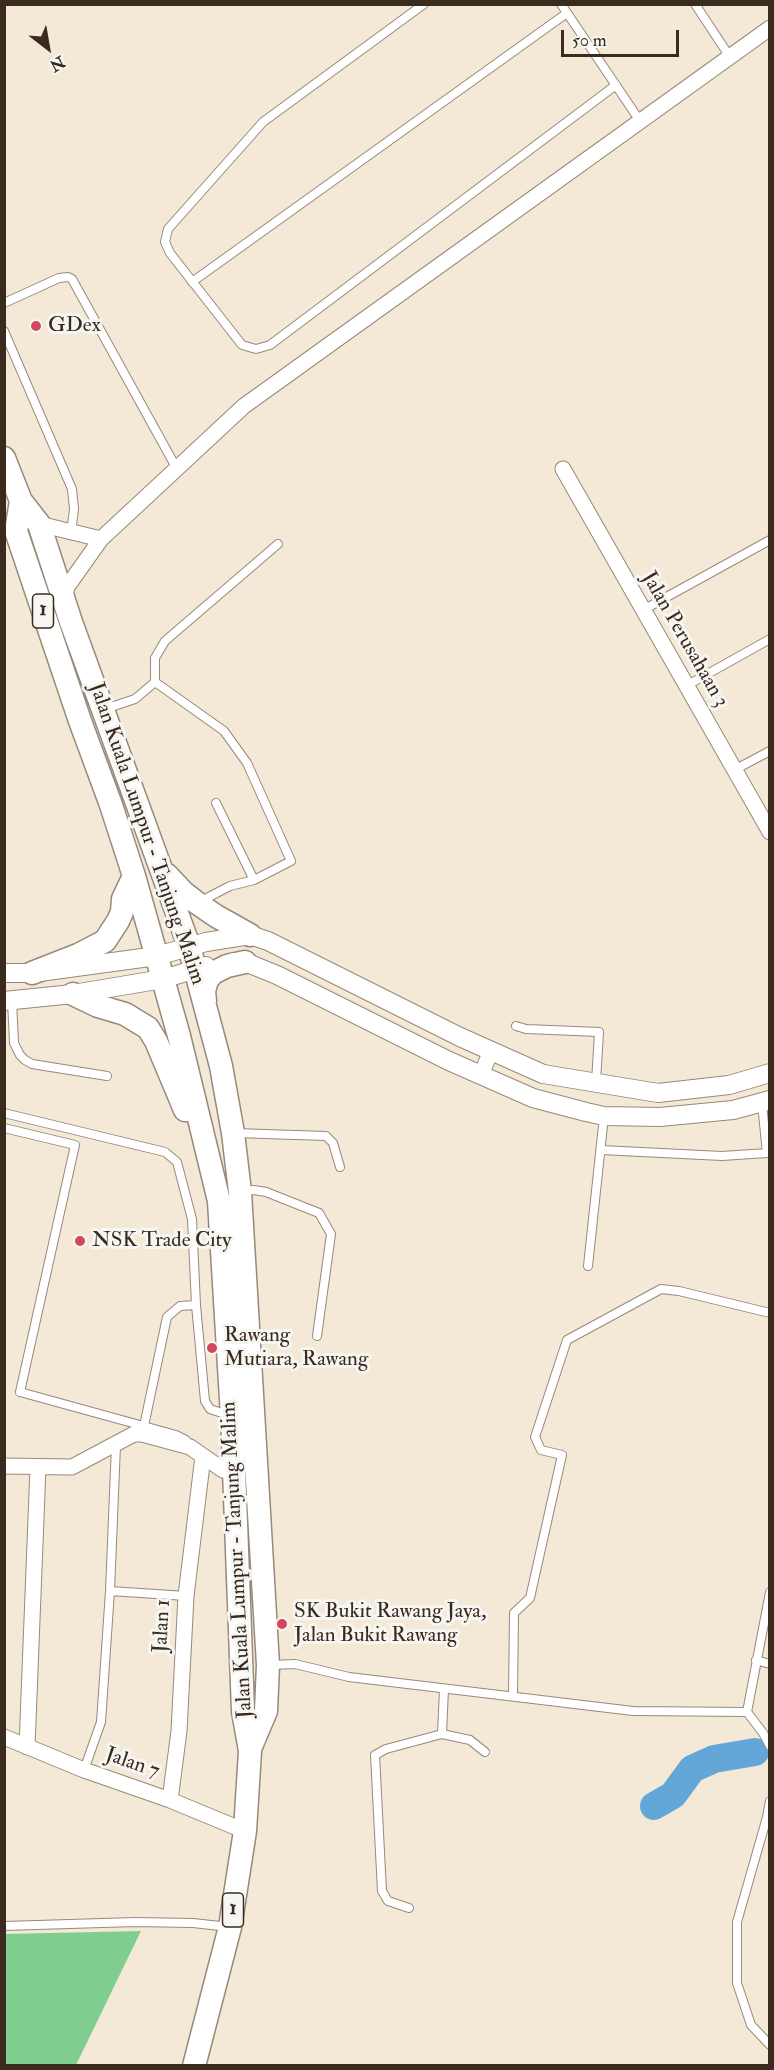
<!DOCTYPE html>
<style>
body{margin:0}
#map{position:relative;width:774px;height:2070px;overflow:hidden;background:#f4e8d7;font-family:"IM FELL Double Pica",serif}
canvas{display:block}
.frame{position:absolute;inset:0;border:6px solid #3b2a1e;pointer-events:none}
.north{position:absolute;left:18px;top:18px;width:60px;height:60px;-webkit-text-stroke:4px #f6f6f2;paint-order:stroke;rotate:149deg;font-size:16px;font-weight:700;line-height:24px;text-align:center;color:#3b2a1e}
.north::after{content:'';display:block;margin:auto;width:21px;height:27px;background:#3b2a1e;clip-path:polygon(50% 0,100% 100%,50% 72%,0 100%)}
.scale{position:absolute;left:561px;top:30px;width:118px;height:27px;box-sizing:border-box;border:3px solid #3b2a1e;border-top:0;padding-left:8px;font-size:18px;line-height:21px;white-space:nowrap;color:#3b2a1e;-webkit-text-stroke:4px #f6f6f2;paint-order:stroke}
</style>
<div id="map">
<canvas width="774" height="2070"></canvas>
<div class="frame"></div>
<div class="north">N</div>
<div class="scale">50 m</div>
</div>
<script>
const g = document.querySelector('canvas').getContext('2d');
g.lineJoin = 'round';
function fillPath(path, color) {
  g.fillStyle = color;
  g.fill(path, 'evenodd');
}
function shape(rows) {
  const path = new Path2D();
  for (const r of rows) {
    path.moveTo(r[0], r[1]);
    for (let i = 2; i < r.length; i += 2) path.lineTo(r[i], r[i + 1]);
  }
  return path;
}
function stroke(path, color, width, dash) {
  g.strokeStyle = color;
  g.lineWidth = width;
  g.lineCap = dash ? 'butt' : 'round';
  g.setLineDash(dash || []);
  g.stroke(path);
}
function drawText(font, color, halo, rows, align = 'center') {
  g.font = font + ' "IM FELL Double Pica",serif';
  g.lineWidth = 6;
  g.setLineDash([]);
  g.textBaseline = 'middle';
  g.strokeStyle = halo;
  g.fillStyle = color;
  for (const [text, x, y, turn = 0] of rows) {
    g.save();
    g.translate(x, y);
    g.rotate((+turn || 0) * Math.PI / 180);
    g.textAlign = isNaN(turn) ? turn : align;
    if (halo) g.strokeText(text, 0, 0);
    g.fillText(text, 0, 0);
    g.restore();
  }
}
const green = shape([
 [141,1931,76,2065,5,2065,5,1934]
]);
const river = shape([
 [654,1806,673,1795,692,1769,714,1759,755,1752]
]);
const service = shape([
 [424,4,263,122,168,229,165,242,170,253,242,345,256,349,270,345,616,85],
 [561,4,640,121],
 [695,4,730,57],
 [192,282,567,13],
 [4,303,59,278,68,277,72,279,177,469],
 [4,331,72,489,74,509,71,533],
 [643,610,770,540],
 [155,682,224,731,247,763,291,861,254,880,230,886,201,901],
 [686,686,770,639],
 [105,709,135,699,155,682,155,658,165,641,278,544],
 [734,770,770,751],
 [216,803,254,880],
 [12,1000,14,1043,20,1055,25,1060,32,1064,107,1076],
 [516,1026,526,1029,599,1032,596,1082],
 [4,1113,165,1152,177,1162,192,1219,196,1305,205,1401,210,1409,228,1415],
 [4,1128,75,1145,20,1392,176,1435,186,1440],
 [235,1133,326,1136,333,1143,340,1167],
 [601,1150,722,1156,767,1153,762,1104],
 [242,1191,254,1190,266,1192,319,1213,331,1234,317,1336],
 [588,1266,604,1116],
 [144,1426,167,1317,180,1306,196,1305],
 [110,1591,186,1596],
 [770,1592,747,1712,763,1733,770,1746],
 [756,1660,770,1664],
 [269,1665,295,1664,349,1677,633,1711,747,1712],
 [513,1696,514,1613,530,1598,562,1455,541,1450,535,1437,567,1340,661,1289,679,1291,770,1313],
 [442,1734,470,1740,485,1752],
 [84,1770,101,1722,110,1591,116,1445],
 [770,1801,767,1817,737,1922,737,1983,751,2025,770,2045],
 [409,1908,388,1901,382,1891,375,1755,386,1749,442,1734,444,1689],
 [4,1926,135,1922,193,1923,229,1927]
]);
const minor = shape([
 [563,469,770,832],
 [39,524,101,539],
 [64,600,67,587,101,539,244,406,770,28],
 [481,1075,491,1051],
 [4,1466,72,1467,134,1434,142,1434,190,1447,223,1470],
 [4,1737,84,1770,170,1800,245,1831],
 [27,1747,38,1467],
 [170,1800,179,1731,186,1596,203,1456]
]);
const tertiary = shape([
 [233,962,245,962,277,975,449,1061,533,1098,586,1112,604,1116,660,1117,733,1110,770,1100],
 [4,973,32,973,157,956,206,942,250,935,268,941,460,1037,543,1074,658,1093,729,1085,770,1073],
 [4,1001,73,994,163,979,206,966]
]);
const primary = shape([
 [4,458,21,501,39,524,71,622,189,946,221,1066,233,1133,240,1192,268,1665,266,1711,250,1749],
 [21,501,16,531,80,721,111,805,134,876,179,1036,219,1201,232,1416,243,1711,250,1751,245,1831,230,1927,194,2066],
 [167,875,184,893,197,903,216,916,250,935],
 [32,973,78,955,105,941,118,921,122,912,123,899,134,876],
 [73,994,98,1006,125,1014,148,1028,156,1041,185,1110],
 [205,1001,204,991,207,980,213,973,227,966,245,962]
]);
const markers = [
 [36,326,6,"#d1495b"],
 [80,1241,6,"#d1495b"],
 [212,1348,6,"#d1495b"],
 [282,1624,6,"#d1495b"]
];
const shields = [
 [43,611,21],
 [233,1910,21]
];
const shieldNames = [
 ["1",43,611],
 ["1",233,1910]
];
const poiNames = [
 ["GDex",48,326],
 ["NSK Trade City",92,1241],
 ["Rawang",224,1336],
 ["Mutiara, Rawang",224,1360],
 ["SK Bukit Rawang Jaya,",294,1612],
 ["Jalan Bukit Rawang",294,1636]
];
const streetNames = [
 ["Jalan Perusahaan 3",684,640,60],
 ["Jalan Kuala Lumpur - Tanjung Malim",146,834,71],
 ["Jalan Kuala Lumpur - Tanjung Malim",238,1560,-93],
 ["Jalan 1",163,1626,-87],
 ["Jalan 7",132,1764,19]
];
fillPath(green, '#7fce8f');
stroke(river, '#63a7d8', 28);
stroke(service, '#98897a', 10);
stroke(minor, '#98897a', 17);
stroke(tertiary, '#98897a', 20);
stroke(primary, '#98897a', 25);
stroke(service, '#fff', 8);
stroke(minor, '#fff', 15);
stroke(tertiary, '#fff', 18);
stroke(primary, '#fff', 22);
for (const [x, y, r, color] of markers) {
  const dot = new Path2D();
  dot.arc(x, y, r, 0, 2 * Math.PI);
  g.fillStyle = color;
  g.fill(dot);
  stroke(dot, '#f6f6f2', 2);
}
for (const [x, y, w] of shields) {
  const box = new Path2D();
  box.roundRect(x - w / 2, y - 17, w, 34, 4.5);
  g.fillStyle = '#f6f6f2';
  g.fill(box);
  stroke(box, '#3b2a1e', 1.5);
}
drawText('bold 20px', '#3b2a1e', null, shieldNames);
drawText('21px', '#3b2a1e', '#f6f6f2', poiNames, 'left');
drawText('21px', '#3b2a1e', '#f6f6f2', streetNames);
</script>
